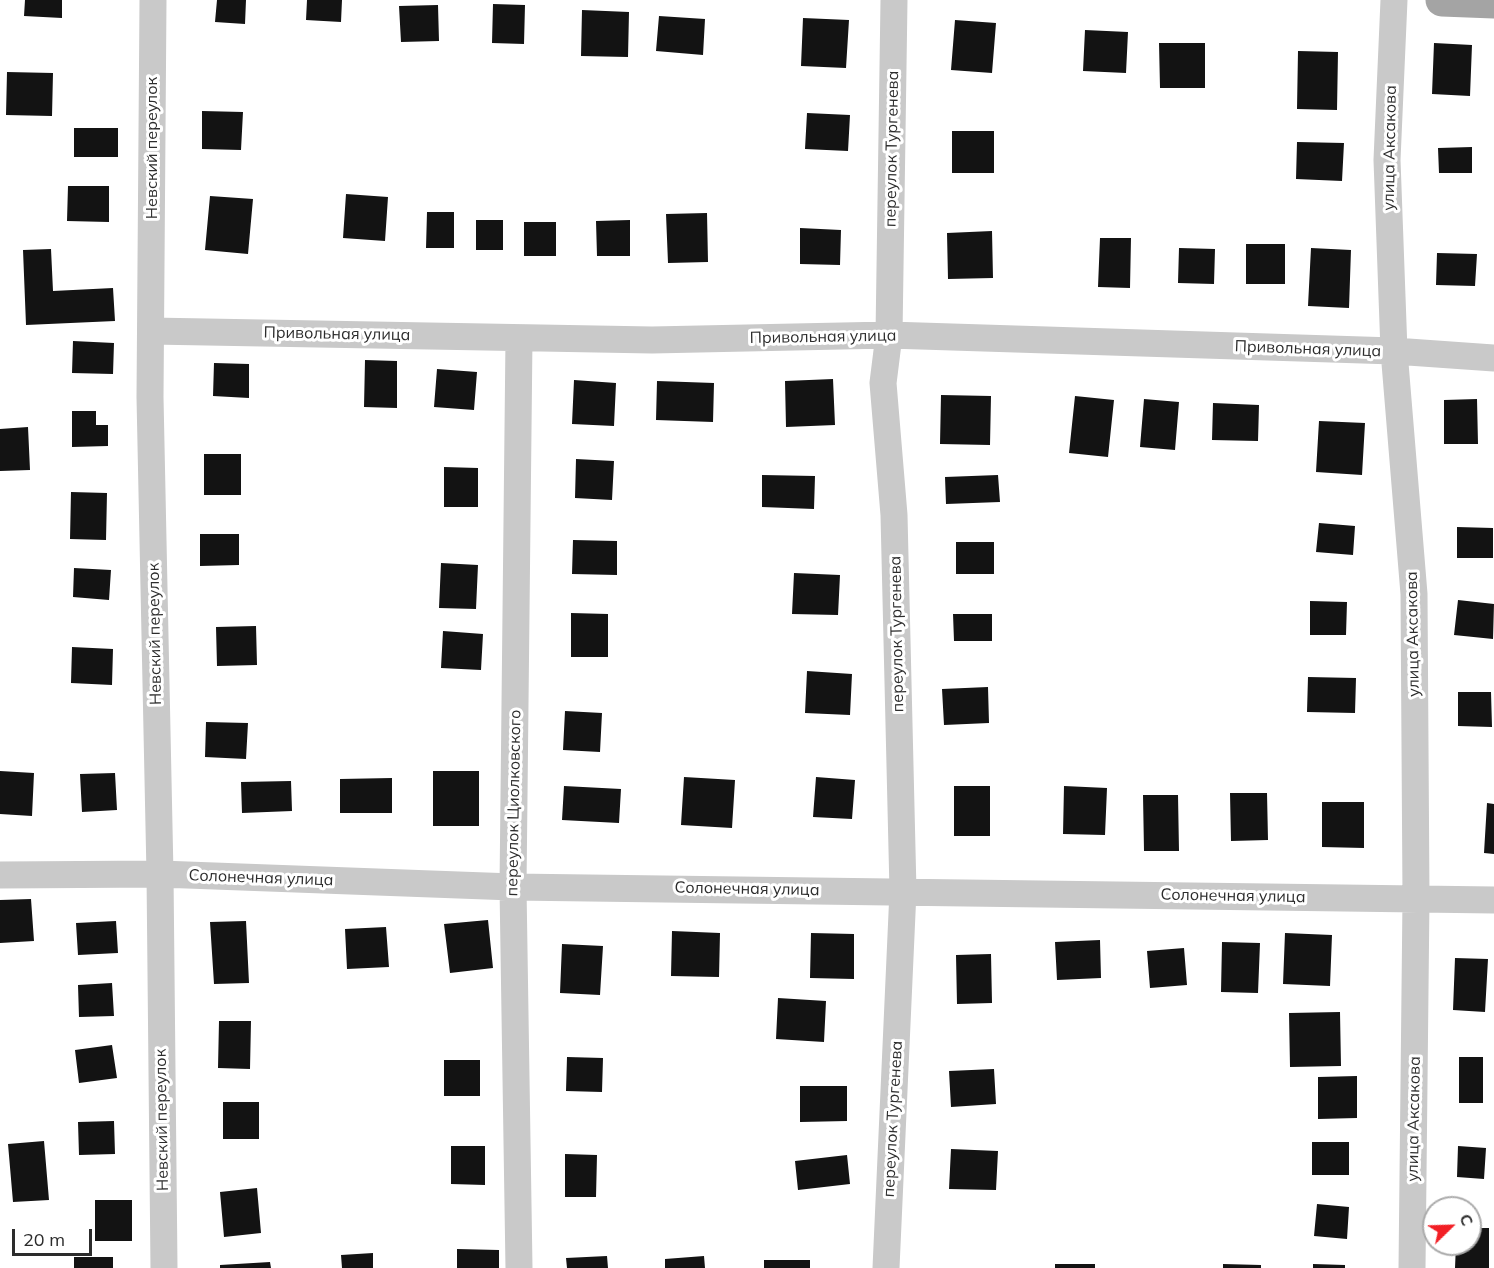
<!DOCTYPE html>
<meta charset="utf-8">
<style>
body{margin:0}
#map{position:relative;width:1494px;height:1268px;overflow:hidden;background:#fff;font-family:Mulish,sans-serif}
canvas{display:block}
.north{position:absolute;left:1422px;top:1196px;width:60px;height:60px;box-sizing:border-box;background:#fff;border:2px solid #ababab;border-radius:50%;rotate:67deg;font-size:16px;font-weight:700;line-height:24px;text-align:center;color:#2c2c2c}
.north::after{content:'';display:block;margin:auto;width:21px;height:27px;background:#f21f25;clip-path:polygon(50% 0,100% 100%,50% 72%,0 100%)}
.scale{position:absolute;left:12px;top:1229px;width:80px;height:27px;box-sizing:border-box;border:3px solid #2c2c2c;border-top:0;padding-left:8px;font-size:18px;line-height:21px;white-space:nowrap;color:#2c2c2c;-webkit-text-stroke:4px #fff;paint-order:stroke}
</style>
<div id="map">
<canvas width="1494" height="1268"></canvas>
<div class="north">С</div>
<div class="scale">20 m</div>
</div>
<script>
const g = document.querySelector('canvas').getContext('2d');
g.lineJoin = 'round';
function fillPath(path, color) {
  g.fillStyle = color;
  g.fill(path, 'evenodd');
}
function shape(rows) {
  const path = new Path2D();
  for (const r of rows) {
    path.moveTo(r[0], r[1]);
    for (let i = 2; i < r.length; i += 2) path.lineTo(r[i], r[i + 1]);
  }
  return path;
}
function stroke(path, color, width, dash) {
  g.strokeStyle = color;
  g.lineWidth = width;
  g.lineCap = dash ? 'butt' : 'round';
  g.setLineDash(dash || []);
  g.stroke(path);
}
function drawText(font, color, halo, rows, align = 'center') {
  g.font = font + ' Mulish,sans-serif';
  g.lineWidth = 6;
  g.setLineDash([]);
  g.textBaseline = 'middle';
  g.strokeStyle = halo;
  g.fillStyle = color;
  for (const [text, x, y, turn = 0] of rows) {
    g.save();
    g.translate(x, y);
    g.rotate((+turn || 0) * Math.PI / 180);
    g.textAlign = isNaN(turn) ? turn : align;
    if (halo) g.strokeText(text, 0, 0);
    g.fillText(text, 0, 0);
    g.restore();
  }
}
const building = shape([
 [25,0,62,0,62,18,24,16],
 [217,0,246,0,245,24,215,22],
 [307,0,342,0,341,22,306,20],
 [493,4,525,5,524,44,492,43],
 [438,5,439,41,401,42,399,6],
 [582,10,629,12,628,57,581,56],
 [659,16,705,19,703,55,656,51],
 [803,18,849,20,846,68,801,66],
 [955,20,996,23,992,73,951,70],
 [1085,30,1128,32,1126,73,1083,71],
 [1159,43,1205,43,1205,88,1160,88],
 [1434,43,1472,45,1470,96,1432,94],
 [1298,51,1338,52,1337,110,1297,109],
 [7,72,53,73,52,116,6,115],
 [202,111,243,112,241,150,202,149],
 [807,113,850,115,848,151,805,149],
 [74,128,118,128,118,157,74,157],
 [952,131,994,131,994,173,952,173],
 [1297,142,1344,143,1342,181,1296,179],
 [1472,147,1472,173,1439,173,1438,148],
 [68,186,109,186,109,222,67,221],
 [346,194,388,197,385,241,343,238],
 [210,196,253,199,248,254,205,250],
 [427,212,454,212,454,248,426,248],
 [707,213,708,262,668,263,666,214],
 [476,220,503,220,503,250,476,250],
 [630,220,630,256,597,256,596,221],
 [524,222,556,222,556,256,524,256],
 [800,228,841,230,840,265,800,264],
 [992,231,993,278,948,279,947,233],
 [1100,238,1131,238,1130,288,1098,287],
 [1246,244,1285,244,1285,284,1246,284],
 [1179,248,1215,249,1214,284,1178,283],
 [1311,248,1351,250,1349,308,1308,306],
 [51,249,53,291,113,288,115,321,26,325,23,250],
 [1437,253,1477,254,1475,286,1436,285],
 [73,341,114,343,113,374,72,373],
 [365,360,397,361,397,408,364,407],
 [214,363,249,364,249,398,213,396],
 [437,369,477,372,474,410,434,407],
 [833,379,835,425,786,427,785,381],
 [574,380,616,383,614,426,572,424],
 [657,381,714,383,713,422,656,420],
 [941,395,991,396,990,445,940,444],
 [1075,396,1114,400,1108,457,1069,453],
 [1144,399,1179,402,1175,450,1140,447],
 [1477,399,1478,444,1444,444,1444,400],
 [1213,403,1259,405,1258,441,1212,440],
 [72,411,96,411,96,425,108,425,108,446,72,447],
 [1319,421,1365,423,1362,475,1316,472],
 [28,427,30,470,0,471,0,429],
 [204,454,241,454,241,495,204,495],
 [576,459,614,461,612,500,575,498],
 [444,467,478,468,478,507,444,507],
 [762,475,815,476,814,509,762,507],
 [998,475,1000,502,946,504,945,477],
 [71,492,107,493,106,540,70,539],
 [1319,523,1355,526,1353,555,1316,552],
 [1457,527,1493,528,1493,558,1457,558],
 [200,534,239,534,239,565,200,566],
 [573,540,617,541,617,575,572,574],
 [956,542,994,542,994,574,956,574],
 [441,563,478,565,476,609,439,608],
 [74,568,111,570,109,600,73,597],
 [794,573,840,575,838,615,792,614],
 [1458,600,1494,604,1493,639,1454,635],
 [1310,601,1347,602,1346,635,1310,635],
 [571,613,608,614,608,657,571,657],
 [953,614,992,614,992,641,954,641],
 [256,626,257,665,217,666,216,627],
 [443,631,483,634,481,670,441,668],
 [72,647,113,649,112,685,71,683],
 [807,671,852,674,850,715,805,713],
 [1308,677,1356,678,1355,713,1307,712],
 [988,687,989,723,944,725,942,689],
 [1458,692,1491,692,1492,727,1458,726],
 [565,711,602,713,600,752,563,750],
 [206,722,248,723,246,759,205,757],
 [0,771,34,773,32,816,0,814],
 [433,771,479,771,479,826,433,826],
 [115,773,117,810,82,812,80,774],
 [684,777,735,780,732,828,681,825],
 [816,777,855,780,852,819,813,817],
 [392,778,392,813,340,813,340,779],
 [291,781,292,811,242,813,241,782],
 [564,786,621,789,619,823,562,820],
 [954,786,990,786,990,836,954,836],
 [1064,786,1107,788,1105,835,1063,834],
 [1230,793,1267,793,1268,840,1231,841],
 [1143,795,1178,795,1179,851,1144,851],
 [1322,802,1364,802,1364,848,1322,847],
 [1487,803,1494,804,1494,854,1484,853],
 [31,899,34,941,0,943,0,900],
 [488,920,493,968,450,973,444,924],
 [116,921,118,953,78,955,76,923],
 [246,921,249,983,214,984,210,922],
 [386,927,389,967,347,969,345,929],
 [672,931,720,933,719,977,671,976],
 [811,933,854,934,854,979,810,978],
 [1285,933,1332,935,1330,986,1283,984],
 [1100,940,1101,978,1057,980,1055,942],
 [1222,942,1260,943,1258,993,1221,992],
 [562,944,603,946,600,995,560,993],
 [1184,948,1187,985,1150,988,1147,951],
 [991,954,992,1003,957,1004,956,955],
 [1455,958,1488,959,1485,1012,1453,1010],
 [112,983,114,1016,79,1017,78,985],
 [778,998,826,1001,824,1042,776,1039],
 [1340,1012,1341,1066,1290,1067,1289,1013],
 [219,1021,251,1021,250,1069,218,1068],
 [112,1045,117,1078,79,1083,75,1050],
 [567,1057,603,1058,602,1092,566,1091],
 [1459,1057,1483,1057,1483,1103,1459,1103],
 [444,1060,480,1060,480,1096,444,1096],
 [994,1069,996,1104,951,1107,949,1071],
 [1357,1076,1357,1118,1318,1119,1318,1077],
 [800,1086,847,1086,847,1121,800,1122],
 [223,1102,259,1102,259,1139,223,1139],
 [114,1121,115,1154,79,1155,78,1122],
 [44,1141,49,1200,13,1202,8,1144],
 [1312,1142,1349,1142,1349,1175,1312,1175],
 [451,1146,485,1146,485,1185,451,1184],
 [1458,1146,1486,1148,1484,1179,1457,1177],
 [951,1149,998,1151,996,1190,949,1189],
 [565,1154,597,1155,596,1197,565,1197],
 [847,1155,850,1184,798,1190,795,1161],
 [257,1188,261,1233,224,1237,220,1192],
 [95,1200,132,1200,132,1241,95,1241],
 [1317,1204,1349,1207,1347,1239,1314,1236],
 [1470,1228,1489,1228,1489,1268,1455,1268,1456,1244,1470,1244],
 [457,1249,499,1250,499,1268,457,1268],
 [373,1253,373,1268,342,1268,341,1255],
 [607,1256,608,1268,567,1268,566,1258],
 [704,1256,705,1268,665,1268,665,1259],
 [74,1257,113,1257,113,1268,74,1268],
 [764,1260,810,1260,810,1268,764,1268],
 [270,1262,271,1268,220,1268,220,1265],
 [1055,1264,1095,1264,1095,1268,1055,1268],
 [1223,1264,1261,1265,1261,1268,1223,1268],
 [1313,1264,1345,1265,1345,1268,1313,1268]
]);
const minor = shape([
 [153,0,150,397,160,874,164,1268],
 [1394,0,1387,160,1394,351,1414,594,1416,898,1412,1268],
 [151,331,652,340,889,335,1394,351,1494,358],
 [0,875,160,874,513,887,1494,900],
 [519,1268,513,887,519,338],
 [886,1268,903,891,894,515,883,383,889,335,894,0]
]);
const major = shape([
 [1442,0,1494,2]
]);
const streetNames = [
 ["Невский переулок",152,148,-90],
 ["улица Аксакова",1390,148,-89],
 ["переулок Тургенева",892,149,-89],
 ["Привольная улица",337,334,1],
 ["Привольная улица",823,337,-1],
 ["Привольная улица",1308,349,2],
 ["Невский переулок",155,634,-91],
 ["переулок Тургенева",897,634,-91],
 ["улица Аксакова",1413,634,-91],
 ["переулок Циолковского",514,803,-89],
 ["Солонечная улица",261,878,2],
 ["Солонечная улица",747,889,1],
 ["Солонечная улица",1233,896,1],
 ["переулок Тургенева",893,1119,-87],
 ["улица Аксакова",1414,1119,-89],
 ["Невский переулок",162,1120,-91]
];
fillPath(building, '#131313');
stroke(minor, '#c9c9c9', 27);
stroke(major, '#a4a4a4', 33);
drawText('16px', '#2c2c2c', '#fff', streetNames);
</script>
